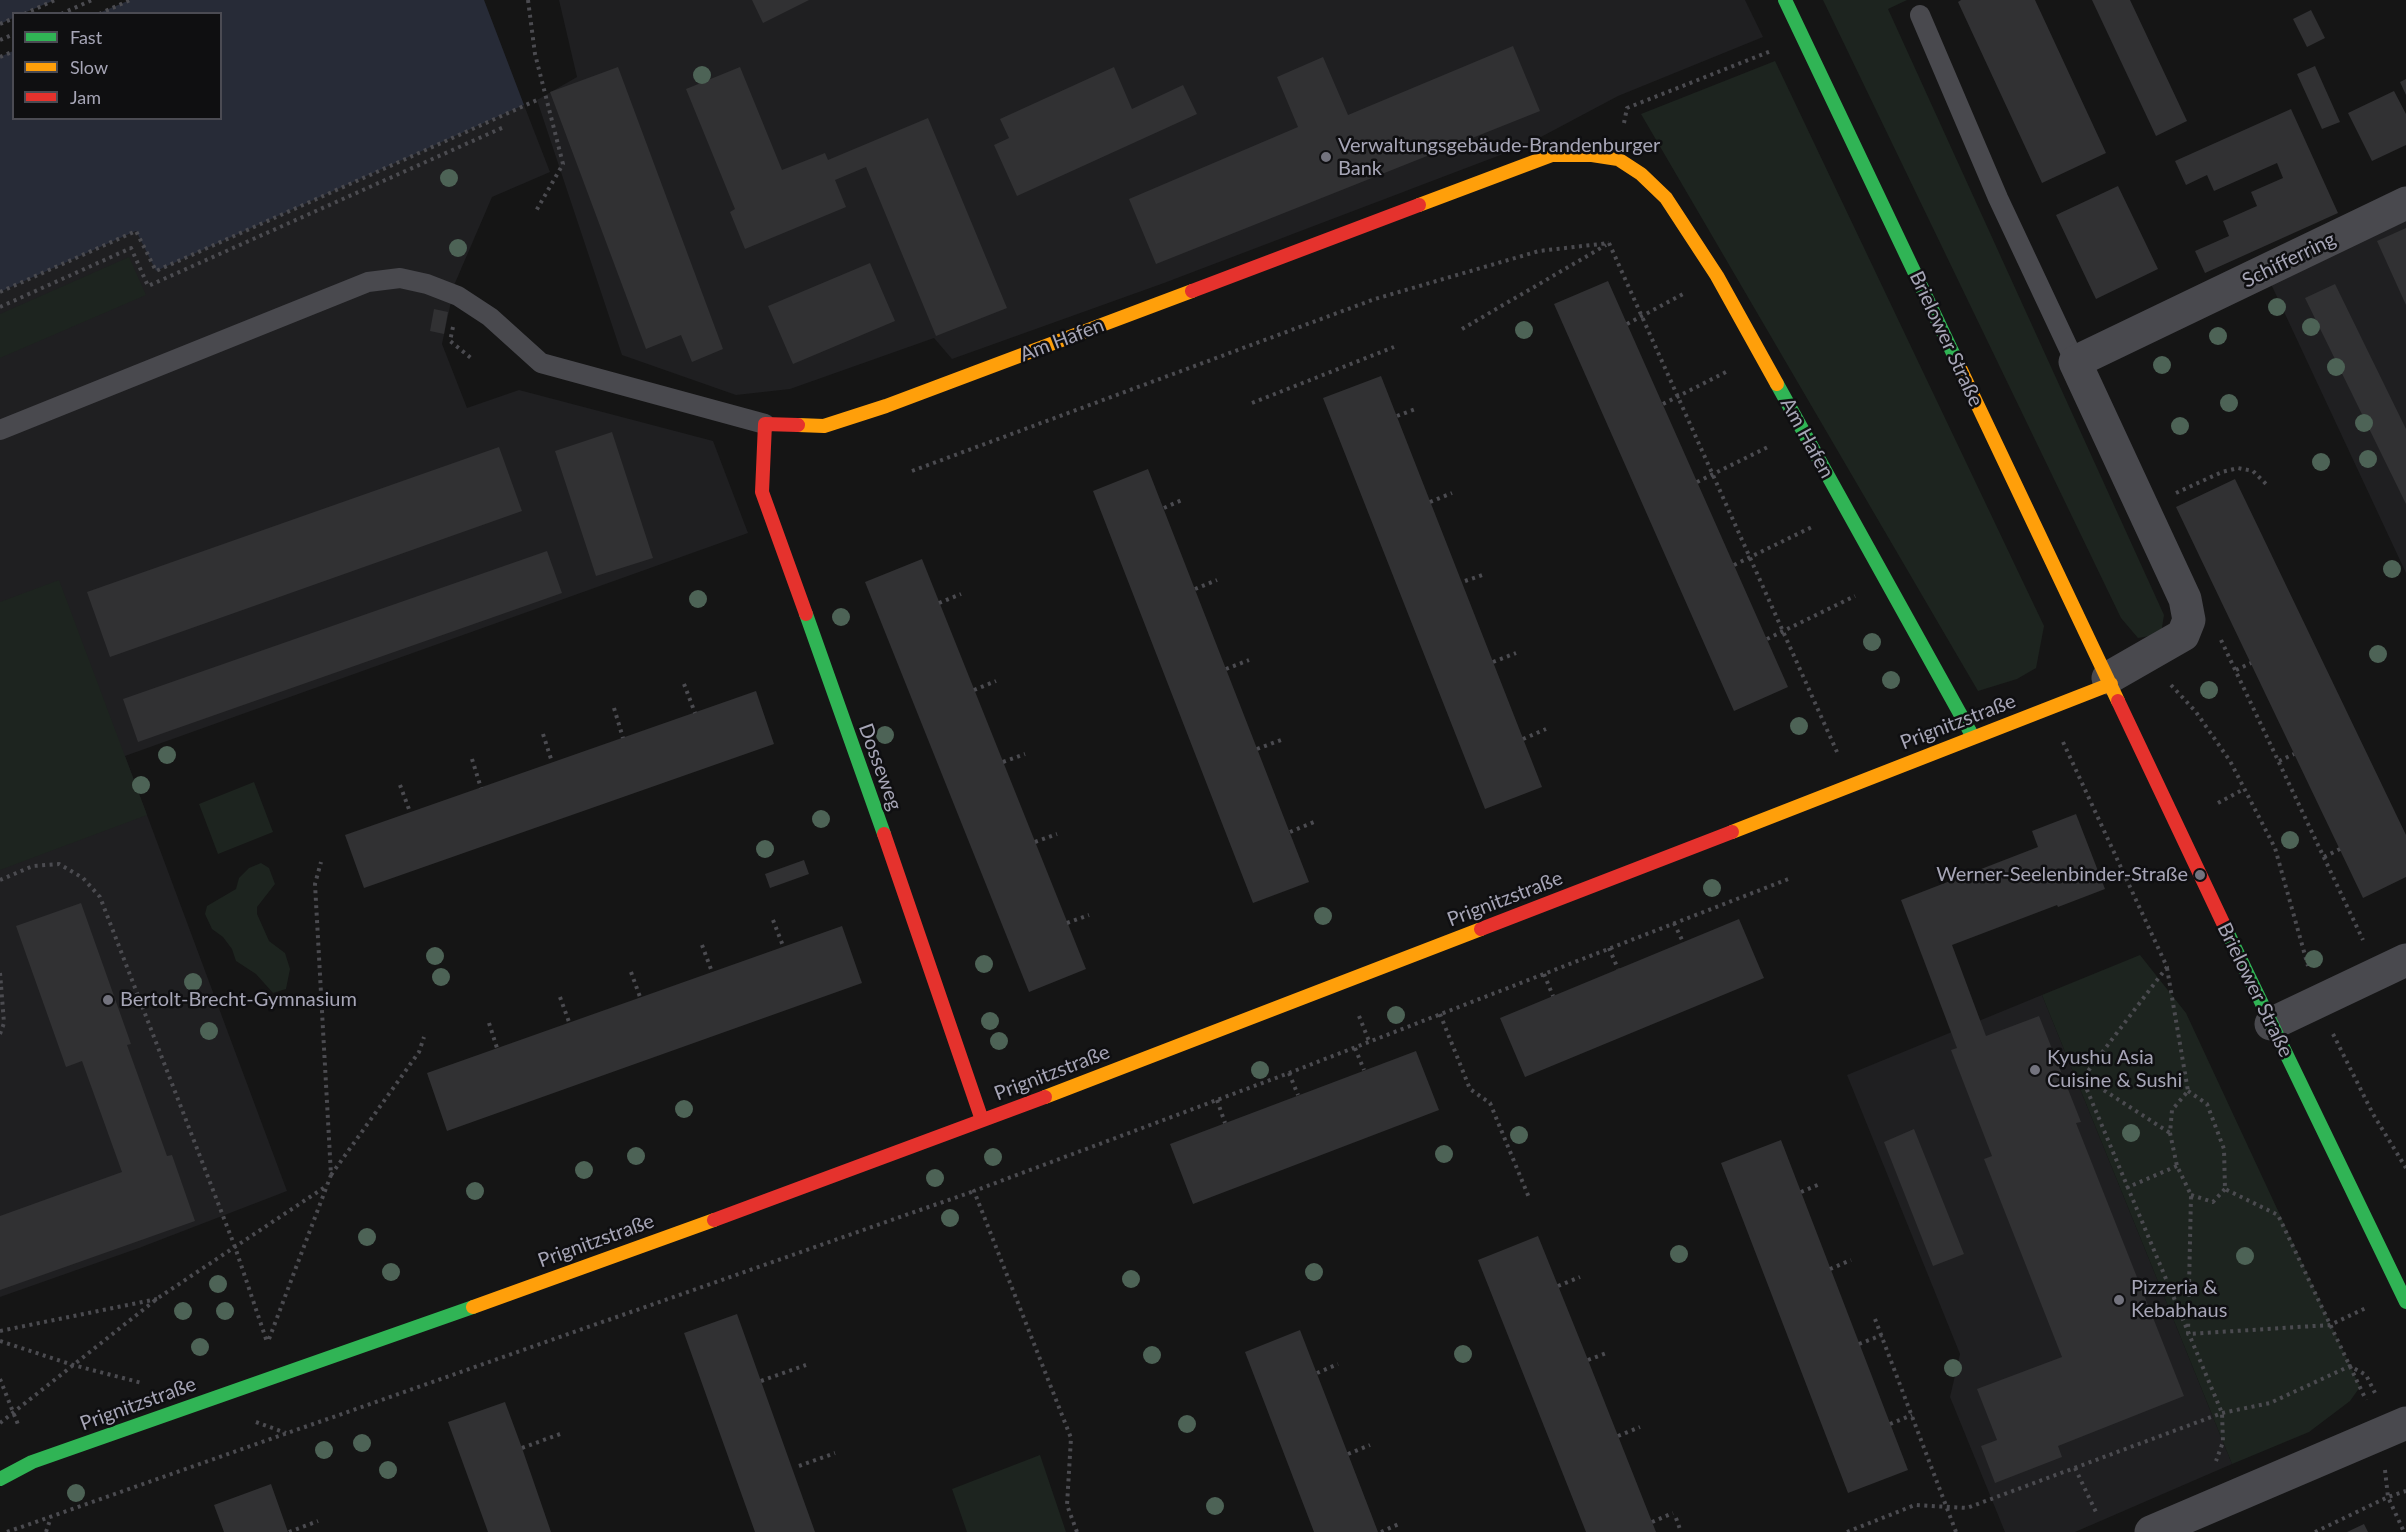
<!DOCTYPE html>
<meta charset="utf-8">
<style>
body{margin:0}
#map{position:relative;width:2406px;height:1532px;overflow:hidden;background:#151515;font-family:Lato,sans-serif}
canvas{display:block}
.legend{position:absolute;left:12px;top:12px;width:210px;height:108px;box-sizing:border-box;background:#0f0f11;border:2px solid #4b4b53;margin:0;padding:8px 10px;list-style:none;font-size:18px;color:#a6a5b6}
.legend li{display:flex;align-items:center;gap:12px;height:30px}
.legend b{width:30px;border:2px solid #4b4b53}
</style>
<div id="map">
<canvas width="2406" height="1532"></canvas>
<ul class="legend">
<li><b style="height:8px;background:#30b455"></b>Fast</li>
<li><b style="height:8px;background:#ff9f0a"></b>Slow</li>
<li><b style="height:8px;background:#e5322d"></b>Jam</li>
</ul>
</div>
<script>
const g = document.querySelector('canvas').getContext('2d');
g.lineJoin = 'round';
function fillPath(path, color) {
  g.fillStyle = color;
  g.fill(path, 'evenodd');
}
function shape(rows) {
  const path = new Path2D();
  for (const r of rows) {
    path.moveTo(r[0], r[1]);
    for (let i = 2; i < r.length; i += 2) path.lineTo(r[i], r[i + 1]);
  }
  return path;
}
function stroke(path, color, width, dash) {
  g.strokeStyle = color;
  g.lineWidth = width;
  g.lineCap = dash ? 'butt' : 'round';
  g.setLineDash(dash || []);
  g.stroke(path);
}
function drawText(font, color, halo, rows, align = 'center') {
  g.font = font + ' Lato,sans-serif';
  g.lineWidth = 5;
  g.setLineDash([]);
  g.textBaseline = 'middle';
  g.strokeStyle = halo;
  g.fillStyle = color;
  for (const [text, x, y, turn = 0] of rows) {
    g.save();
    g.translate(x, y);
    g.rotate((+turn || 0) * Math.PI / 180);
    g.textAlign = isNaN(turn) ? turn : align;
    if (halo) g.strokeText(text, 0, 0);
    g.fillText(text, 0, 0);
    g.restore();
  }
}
const built = shape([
 [559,0,1745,0,1763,37,1618,96,1524,146,1164,283,952,359,934,338,790,389,736,395,622,355,537,100,577,77],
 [524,105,550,172,492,197,455,283,442,344,467,408,519,390,713,441,748,533,125,756,287,1191,139,1248,0,1297,0,292,136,231,156,270],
 [2406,219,2406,573,2271,284],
 [2042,995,2232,1464,2075,1532,2005,1532,1950,1397,1960,1354,1847,1075]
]);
const green = shape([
 [1823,0,1907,0,1888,9,2164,615,2161,634,2138,638,2121,618],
 [1775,61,2044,626,2036,668,2017,679,1978,691,1641,114],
 [129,257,146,295,0,358,0,314],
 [59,580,147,815,0,870,0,602],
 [254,782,273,832,218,854,199,804],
 [261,863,269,868,275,884,257,907,257,914,269,941,285,953,290,969,286,989,273,993,256,974,236,961,232,949,223,937,212,929,205,914,207,906,236,889,239,878,249,868],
 [2140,955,2186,1013,2360,1387,2350,1401,2309,1432,2232,1464,2042,995],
 [1040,1455,1066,1532,967,1532,952,1489]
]);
const water = shape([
 [0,0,55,0,24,13,14,14,13,18,0,24],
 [130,0,484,0,524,105,156,271,136,231,0,292,0,57,13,51,14,118,220,118,220,14,99,13]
]);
const building = shape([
 [752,0,809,0,763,23],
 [1961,0,2035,0,2106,153,2042,183,1958,2],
 [2092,0,2130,0,2187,121,2156,136],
 [2311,10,2325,38,2307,47,2293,19],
 [1513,46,1540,111,1156,264,1129,199,1298,127,1277,77,1323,57,1348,115],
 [2315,66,2340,122,2322,129,2297,74],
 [618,67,723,349,692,362,681,335,646,349,550,92],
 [740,67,782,170,825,153,828,160,928,118,1007,308,936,336,866,167,835,180,846,207,745,249,730,212,735,209,686,89],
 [1114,67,1132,109,1183,85,1197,114,1017,196,994,145,1009,138,1000,119],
 [2406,79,2406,95,2400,82],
 [2394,91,2406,114,2406,145,2372,161,2348,113],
 [2291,109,2338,213,2205,273,2195,251,2229,236,2223,221,2257,206,2251,192,2283,178,2277,163,2214,191,2207,175,2186,185,2175,161],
 [2118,186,2158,269,2096,299,2056,215],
 [2406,228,2406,305,2377,241],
 [870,263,895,321,793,364,768,306],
 [1608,281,1788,687,1734,711,1554,304],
 [2335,284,2406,429,2406,504,2305,298],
 [434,309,448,312,444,334,430,331],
 [1381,376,1542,787,1485,809,1323,398],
 [612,432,653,558,596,576,555,451],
 [499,447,522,511,110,657,87,592],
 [1148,469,1309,882,1253,903,1093,491],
 [2235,479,2406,835,2406,877,2363,898,2176,507],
 [547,551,562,593,138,742,123,699],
 [922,559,1086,969,1029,992,865,582],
 [756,691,774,744,364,888,345,835],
 [2076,814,2105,889,2058,907,2057,905,1952,945,1986,1036,2039,1016,2081,1122,2076,1123,2184,1396,2058,1446,2062,1457,1995,1483,1981,1446,1997,1440,1977,1389,2062,1357,1984,1159,1992,1156,1951,1050,1957,1048,1901,900,2038,847,2032,831],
 [804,860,809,874,770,888,765,874],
 [81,903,131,1044,127,1045,167,1156,172,1155,195,1221,0,1290,0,1216,122,1172,82,1061,66,1067,16,926],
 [1739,919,1764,978,1525,1077,1500,1018],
 [842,926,862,983,447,1131,427,1073],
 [1416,1051,1439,1110,1193,1204,1170,1144],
 [1914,1129,1964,1254,1933,1266,1884,1142],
 [1781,1140,1908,1470,1848,1493,1721,1163],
 [1538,1236,1588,1360,1656,1532,1586,1532,1478,1260],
 [737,1314,792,1468,815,1532,755,1532,684,1333],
 [1300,1330,1348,1454,1378,1532,1314,1532,1245,1352],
 [505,1402,522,1448,551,1532,488,1532,448,1422],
 [271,1484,288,1532,224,1532,214,1505],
 [2364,1524,2368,1532,2347,1532]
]);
const path = shape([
 [528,0,535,54,563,164,536,211],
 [24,14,55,0],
 [61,14,92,0],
 [99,14,130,0],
 [0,24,14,18],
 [0,40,14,34],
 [0,57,14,51],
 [1624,123,1627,108,1771,51],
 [1609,243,1837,752],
 [0,292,136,231,156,271,537,100],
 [0,307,131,248,148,286,504,127],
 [1627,324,1685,293],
 [453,327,450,341,471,358],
 [1462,329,1606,245],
 [1252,403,1394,347],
 [1663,404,1728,371],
 [1397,416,1418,408],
 [912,471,1375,299,1539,251,1609,243],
 [1697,482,1770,446],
 [2176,493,2222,472,2238,468,2253,471,2266,484],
 [1430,502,1452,493],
 [1164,508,1184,499],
 [1734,565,1814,526],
 [1465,581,1485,574],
 [1195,589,1217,580],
 [939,603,961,594],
 [1767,639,1855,596],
 [2221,640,2363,940],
 [1493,662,1516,653],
 [1226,669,1249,660],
 [2236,670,2251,663],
 [684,684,695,713],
 [2171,685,2196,712,2230,761,2275,848,2308,966],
 [974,690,996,681],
 [614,708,623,738],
 [543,734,552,762],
 [1523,739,1546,729],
 [2063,742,2167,967,2088,1071,2085,1085,2222,1413,2223,1442,2216,1461],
 [1257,749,1281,740],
 [472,759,481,788],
 [2279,761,2294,754],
 [1003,762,1025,754],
 [400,785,410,812],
 [2218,803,2244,789],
 [1290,832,1314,822],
 [1035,842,1057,834],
 [2324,857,2340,849],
 [0,880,33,866,59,864,83,878,100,897,235,1247,267,1342],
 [773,920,783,946],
 [1067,923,1089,915],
 [1674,923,1683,942],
 [702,945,712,972],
 [1609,948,1618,969],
 [2167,968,2188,1091,2172,1110,2170,1133,2177,1166,2191,1195,2188,1334,2330,1325,2368,1307],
 [631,972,640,997],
 [0,973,1,985],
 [1544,974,1553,996],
 [560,997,569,1022],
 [1440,1014,1470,1089,1490,1103,1530,1200],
 [1359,1016,1369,1041],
 [489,1023,497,1048],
 [0,1034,4,1023,1,985],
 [2333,1034,2373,1114,2406,1168],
 [1355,1048,1364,1070],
 [1289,1073,1298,1095],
 [2085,1078,2170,1133],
 [2188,1091,2207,1104,2224,1149,2225,1189,2278,1215,2366,1400],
 [1217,1100,1225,1123],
 [331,1175,419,1052,424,1037],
 [2126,1188,2177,1166],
 [1801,1192,1820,1184],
 [2191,1195,2213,1202,2225,1189],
 [1830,1269,1851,1260],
 [1558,1286,1580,1277],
 [1875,1319,1956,1532],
 [0,1331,157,1299],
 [269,1339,331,1175,315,884,321,862],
 [0,1341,73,1365,142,1383],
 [1859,1344,1882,1335],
 [1588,1360,1609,1352],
 [1317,1373,1338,1364],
 [0,1379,19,1427],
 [761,1381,806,1365],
 [256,1422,286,1433],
 [0,1423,158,1298,325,1187],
 [1890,1424,1912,1415],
 [1618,1436,1640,1427],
 [522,1448,560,1434],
 [1348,1454,1370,1445],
 [799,1466,835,1453],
 [2075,1468,2096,1512],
 [2385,1470,2388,1497,2404,1532],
 [1676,1518,1681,1532],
 [1652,1522,1673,1513],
 [7,1532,974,1191],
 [46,1532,51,1517],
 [289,1532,318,1521],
 [1077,1532,1067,1505,1071,1438,974,1191,1289,1073,1791,878],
 [1381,1532,1401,1523],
 [1847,1532,1915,1505,1967,1508,2222,1413,2270,1403,2350,1366,2366,1375,2376,1395],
 [2315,1532,2388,1497,2406,1491]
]);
const lane = shape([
 [1920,15,1998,198,2075,362],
 [0,430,368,282,400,278,427,284,458,296,490,317,541,363,765,424]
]);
const street = shape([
 [2108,678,2183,635,2189,620,2185,599,2075,362,2406,203],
 [2271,1024,2406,960],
 [2151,1532,2406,1423]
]);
const fast = shape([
 [1785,0,1960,368],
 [1777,384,1973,737],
 [806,614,884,834],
 [2224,925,2406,1302],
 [0,1479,32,1462,473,1307]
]);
const slow = shape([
 [1419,205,1552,155,1592,155,1618,159,1641,174,1666,198,1717,276,1777,384],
 [1960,368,2118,701],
 [798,425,824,426,886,406,1192,291],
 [1732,832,2111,684],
 [1045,1097,1481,929],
 [473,1307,714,1220]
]);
const jam = shape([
 [1192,291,1419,205],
 [798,425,765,424,762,492,806,614],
 [2118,701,2224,925],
 [884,834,982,1120],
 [1481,929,1732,832],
 [714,1220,1045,1097]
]);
const trees = [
 [702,75],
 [449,178],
 [458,248],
 [2277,307],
 [2311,327],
 [1524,330],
 [2218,336],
 [2162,365],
 [2336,367],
 [2229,403],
 [2364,423],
 [2180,426],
 [2368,459],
 [2321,462],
 [2392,569],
 [698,599],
 [841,617],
 [1872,642],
 [2378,654],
 [1891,680],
 [2209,690],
 [1799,726],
 [885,735],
 [167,755],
 [141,785],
 [821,819],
 [2290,840],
 [765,849],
 [1712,888],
 [1323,916],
 [435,956],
 [2314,959],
 [984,964],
 [441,977],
 [193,982],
 [1396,1015],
 [990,1021],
 [209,1031],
 [999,1041],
 [1260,1070],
 [684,1109],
 [2131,1133],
 [1519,1135],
 [1444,1154],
 [636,1156],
 [993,1157],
 [584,1170],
 [935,1178],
 [475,1191],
 [950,1218],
 [367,1237],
 [1679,1254],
 [2245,1256],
 [391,1272],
 [1314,1272],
 [1131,1279],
 [218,1284],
 [183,1311],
 [225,1311],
 [200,1347],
 [1463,1354],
 [1152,1355],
 [1953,1368],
 [1187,1424],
 [362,1443],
 [324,1450],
 [388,1470],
 [76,1493],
 [1215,1506]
];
const markers = [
 [1326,157,6,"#73737e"],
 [2200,875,6,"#73737e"],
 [108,1000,6,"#73737e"],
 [2035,1070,6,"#73737e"],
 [2119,1300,6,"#73737e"]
];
const poiNames = [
 ["Verwaltungsgebäude-Brandenburger",1338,146],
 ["Bank",1338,169],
 ["Werner-Seelenbinder-Straße",2188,875,"right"],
 ["Bertolt-Brecht-Gymnasium",120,1000],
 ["Kyushu Asia",2047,1058],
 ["Cuisine & Sushi",2047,1081],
 ["Pizzeria &",2131,1288],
 ["Kebabhaus",2131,1311]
];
const streetNames = [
 ["Schifferring",2289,260,-26],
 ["Brielower Straße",1946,339,65],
 ["Am Hafen",1062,340,-21],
 ["Am Hafen",1807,438,61],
 ["Prignitzstraße",1958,722,-21],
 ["Dosseweg",880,767,70],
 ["Prignitzstraße",1505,899,-21],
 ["Brielower Straße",2255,990,64],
 ["Prignitzstraße",1052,1073,-21],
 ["Prignitzstraße",596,1241,-20],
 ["Prignitzstraße",138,1404,-20]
];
fillPath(built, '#1f1f21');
fillPath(green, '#1d241f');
fillPath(water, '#272b37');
fillPath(building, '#313133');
stroke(path, '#4b4b50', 4, [3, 4.5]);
stroke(lane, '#49494e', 20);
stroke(street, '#49494e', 33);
stroke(fast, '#30b455', 14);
stroke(slow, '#ff9f0a', 14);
stroke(jam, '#e5322d', 14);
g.fillStyle = '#4d6356';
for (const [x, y] of trees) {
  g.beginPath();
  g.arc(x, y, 9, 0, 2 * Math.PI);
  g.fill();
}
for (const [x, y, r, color] of markers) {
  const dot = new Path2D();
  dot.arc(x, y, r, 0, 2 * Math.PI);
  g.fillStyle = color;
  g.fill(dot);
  stroke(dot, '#0f0f11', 2);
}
drawText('20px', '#a6a5b6', '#0f0f11', poiNames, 'left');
drawText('20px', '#a6a5b6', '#0f0f11', streetNames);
</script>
